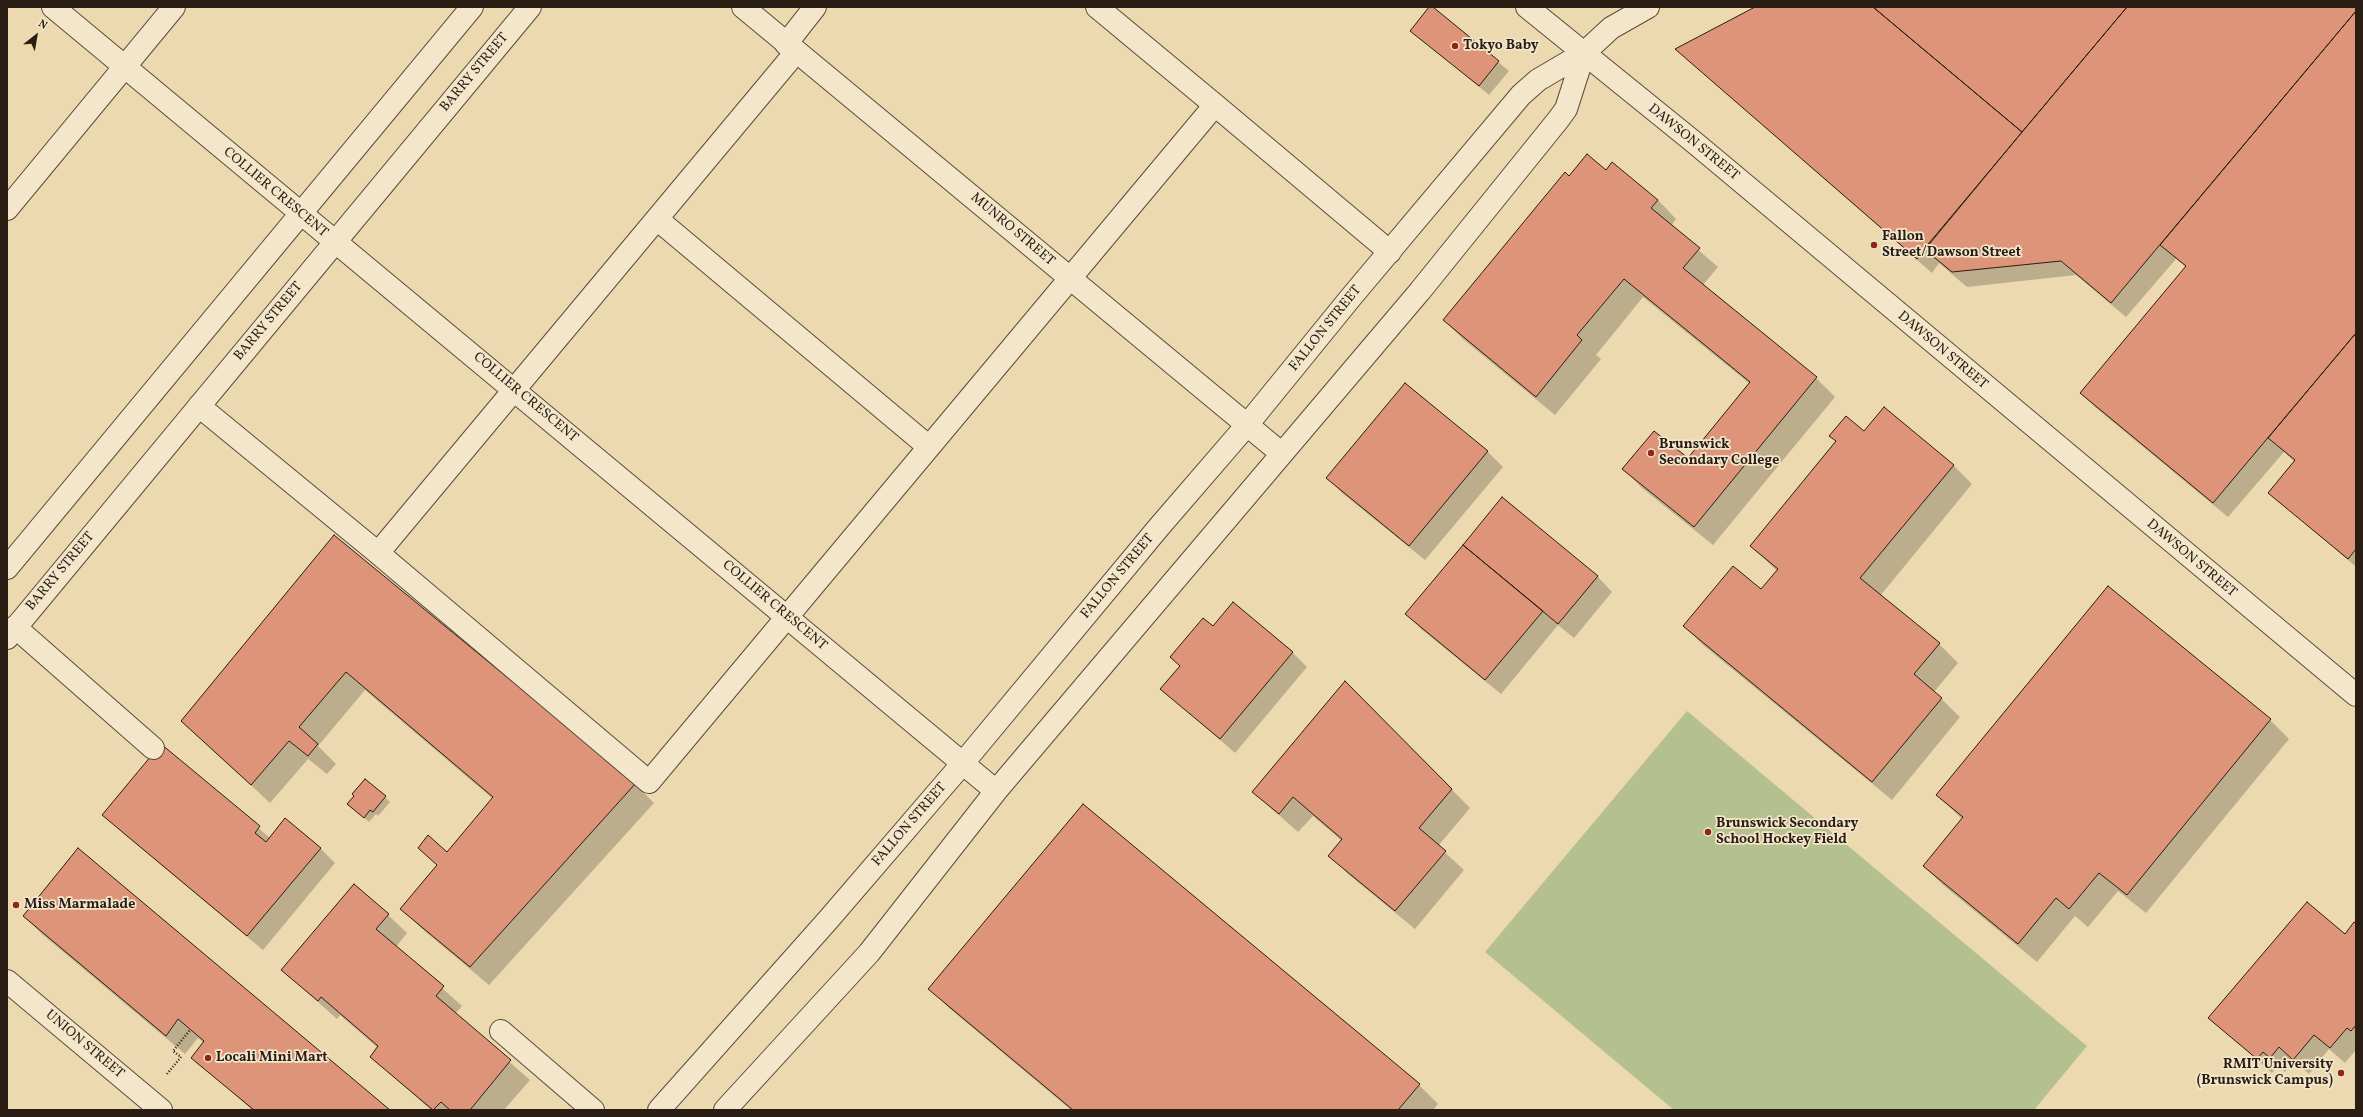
<!DOCTYPE html>
<style>
body{margin:0}
#map{position:relative;width:2363px;height:1117px;overflow:hidden;background:#ecd9af;font-family:Vollkorn,serif}
canvas{display:block}
.frame{position:absolute;inset:0;border:8px solid #291d14;pointer-events:none}
.north{position:absolute;left:16px;top:16px;width:40px;height:40px;-webkit-text-stroke:3px #f3e6cb;paint-order:stroke;rotate:31deg;font-size:11px;font-weight:700;line-height:16px;text-align:center;color:#291d14}
.north::after{content:'';display:block;margin:auto;width:14px;height:18px;background:#291d14;clip-path:polygon(50% 0,100% 100%,50% 72%,0 100%)}
</style>
<div id="map">
<canvas width="2363" height="1117"></canvas>
<div class="frame"></div>
<div class="north">N</div>
</div>
<script>
const g = document.querySelector('canvas').getContext('2d');
g.lineJoin = 'round';
function fillPath(path, color) {
  g.fillStyle = color;
  g.fill(path, 'evenodd');
}
function shape(rows) {
  const path = new Path2D();
  for (const r of rows) {
    path.moveTo(r[0], r[1]);
    for (let i = 2; i < r.length; i += 2) path.lineTo(r[i], r[i + 1]);
  }
  return path;
}
function stroke(path, color, width, dash) {
  g.strokeStyle = color;
  g.lineWidth = width;
  g.lineCap = dash ? 'butt' : 'round';
  g.setLineDash(dash || []);
  g.stroke(path);
}
function drawText(font, color, halo, rows, align = 'center') {
  g.font = font + ' Vollkorn,serif';
  g.lineWidth = 3.5;
  g.setLineDash([]);
  g.textBaseline = 'middle';
  g.strokeStyle = halo;
  g.fillStyle = color;
  for (const [text, x, y, turn = 0] of rows) {
    g.save();
    g.translate(x, y);
    g.rotate((+turn || 0) * Math.PI / 180);
    g.textAlign = isNaN(turn) ? turn : align;
    if (halo) g.strokeText(text, 0, 0);
    g.fillText(text, 0, 0);
    g.restore();
  }
}
const green = shape([
 [1687,711,2087,1046,2034,1110,1674,1110,1485,952]
]);
const shadow = shape([
 [1431,7,1509,71,1489,95,1411,30],
 [1757,7,2356,7,2356,567,2270,493,2295,462,2284,452,2228,517,2096,408,2081,393,2186,267,2176,259,2126,317,2076,275,1967,287,1939,263,1932,273,1676,49],
 [1606,171,1658,200,1676,219,1671,226,1718,267,1703,285,1816,378,1835,397,1713,545,1642,488,1623,469,1688,460,1750,384,1643,297,1596,355,1601,359,1555,415,1463,339,1444,320],
 [1405,384,1488,452,1503,467,1425,560,1342,493,1328,478],
 [1864,433,1953,465,1972,484,1880,596,1939,644,1958,663,1934,692,1960,717,1892,800,1703,645,1684,626,1761,590,1777,571,1751,546],
 [1503,499,1598,577,1612,592,1574,638,1558,625,1501,694,1421,629,1407,614],
 [334,537,635,784,654,803,489,985,421,928,402,909,438,866,419,848,447,853,493,799,365,690,318,746,336,764,327,774,308,759,270,803,182,721],
 [2108,587,2270,720,2289,739,2146,913,2118,891,2088,927,2075,916,2037,962,1943,885,1924,866,1962,819,1937,795],
 [1213,627,1292,652,1307,667,1235,753,1162,689],
 [1345,682,1470,808,1438,846,1464,870,1415,929,1348,874,1330,855,1342,841,1313,816,1298,832,1253,792],
 [161,745,270,838,320,848,335,863,263,950,118,829,103,814],
 [385,797,390,802,378,816,376,814,369,822,348,804],
 [388,915,407,933,396,947,462,1006,455,1014,530,1080,504,1110,431,1110,371,1057,378,1048,340,1015,337,1019,282,970],
 [24,916,388,1110,252,1110,193,1057,204,1043,198,1038,185,1054,43,935],
 [2356,925,2356,1050,2345,1063,2329,1049,2309,1074,2294,1061,2285,1072,2278,1066,2272,1073,2210,1018,2345,935],
 [930,989,1419,1085,1438,1104,1433,1110,1071,1110,949,1008]
]);
const building = shape([
 [1429,7,1433,7,1499,61,1479,86,1410,31,1429,7],
 [1755,7,1873,7,2022,132,1917,259,1675,49,1755,7],
 [1873,7,2127,7,2022,132,1873,7],
 [2127,7,2356,7,2356,11,2111,303,2061,261,1952,272,1924,249,2127,7],
 [2356,11,2356,333,2213,503,2080,393,2186,266,2160,245,2356,11],
 [1587,154,1606,170,1612,162,1658,200,1651,208,1700,248,1683,268,1817,377,1694,527,1622,469,1654,431,1688,458,1750,382,1624,279,1577,335,1582,340,1536,397,1443,320,1565,172,1569,176,1587,154],
 [2356,333,2356,549,2348,559,2268,493,2295,460,2268,438,2356,333],
 [1405,383,1488,451,1409,546,1326,478,1405,383],
 [1884,407,1954,465,1860,578,1940,643,1914,674,1942,698,1872,782,1683,626,1733,566,1761,589,1778,569,1750,546,1836,441,1829,436,1846,416,1864,431,1884,407],
 [1502,497,1598,576,1558,624,1463,545,1502,497],
 [334,535,636,783,470,967,400,909,437,865,418,848,428,835,447,852,493,797,346,672,299,727,318,744,308,756,289,741,251,785,181,721,334,535],
 [1463,545,1543,611,1485,680,1405,614,1463,545],
 [2108,586,2271,719,2127,895,2099,873,2069,909,2056,898,2018,944,1923,866,1963,817,1936,795,2108,586],
 [1233,602,1293,652,1220,739,1160,689,1180,666,1170,657,1203,618,1213,626,1233,602],
 [1345,681,1452,789,1419,828,1446,851,1395,911,1328,856,1342,839,1293,797,1279,814,1252,792,1345,681],
 [161,744,260,826,255,833,266,842,285,818,321,848,247,936,102,815,161,744],
 [365,779,386,796,373,812,370,810,364,818,347,804,354,796,352,794,365,779],
 [1083,804,1420,1084,1398,1110,1073,1110,928,989,1083,804],
 [78,848,390,1110,254,1110,191,1058,204,1041,178,1019,166,1036,23,916,78,848],
 [354,884,389,914,376,929,444,986,436,996,511,1060,470,1110,450,1110,441,1102,433,1110,370,1057,378,1046,321,997,318,1001,281,970,354,884],
 [2307,902,2345,934,2354,922,2356,923,2356,1025,2351,1031,2347,1028,2330,1048,2314,1035,2293,1060,2279,1047,2270,1058,2263,1052,2257,1059,2208,1018,2307,902]
]);
const path = shape([
 [167,1074,181,1057,173,1051,190,1030]
]);
const service = shape([
 [786,44,815,7],
 [1215,105,1390,252],
 [7,209,174,7],
 [657,219,929,447],
 [199,406,378,553,649,782,1215,105,1097,7],
 [378,553,796,52],
 [15,627,153,748],
 [501,1031,593,1110]
]);
const minor = shape([
 [53,7,996,791],
 [743,7,1281,453],
 [7,568,472,7],
 [7,638,530,7],
 [659,1110,828,920,963,763,1159,527,1247,425,1352,296,1521,95,1538,80,1584,53,1611,28,1648,7],
 [725,1110,869,953,996,791,1420,291,1558,120,1566,109,1584,53]
]);
const tertiary = shape([
 [1527,7,1695,143,2356,695],
 [7,981,161,1110]
]);
const markers = [
 [1455,46,4,"#8f2418"],
 [1874,245,4,"#8f2418"],
 [1651,453,4,"#8f2418"],
 [1708,832,4,"#8f2418"],
 [16,905,4,"#8f2418"],
 [208,1058,4,"#8f2418"],
 [2341,1073,4,"#8f2418"]
];
const poiNames = [
 ["Tokyo Baby",1463,46],
 ["Fallon",1882,237],
 ["Street/Dawson Street",1882,253],
 ["Brunswick",1659,445],
 ["Secondary College",1659,461],
 ["Brunswick Secondary",1716,824],
 ["School Hockey Field",1716,840],
 ["Miss Marmalade",24,905],
 ["Locali Mini Mart",216,1058],
 ["RMIT University",2333,1065,"right"],
 ["(Brunswick Campus)",2333,1081,"right"]
];
const streetNames = [
 ["BARRY STREET",475,73,-50],
 ["DAWSON STREET",1693,143,39],
 ["COLLIER CRESCENT",275,193,40],
 ["MUNRO STREET",1012,230,40],
 ["BARRY STREET",269,322,-50],
 ["FALLON STREET",1326,329,-51],
 ["DAWSON STREET",1942,351,40],
 ["COLLIER CRESCENT",525,398,40],
 ["DAWSON STREET",2191,559,40],
 ["BARRY STREET",61,572,-50],
 ["FALLON STREET",1118,577,-50],
 ["COLLIER CRESCENT",774,606,40],
 ["FALLON STREET",910,825,-49],
 ["UNION STREET",84,1045,40]
];
fillPath(green, '#b4c08d');
fillPath(shadow, '#0003');
fillPath(building, '#de9479');
stroke(building, '#291d14', 1);
stroke(service, '#5a4c3b', 24);
stroke(minor, '#5a4c3b', 24);
stroke(tertiary, '#5a4c3b', 24);
stroke(path, '#291d14', 2.5, [1, 2]);
stroke(service, '#f3e6cb', 22);
stroke(minor, '#f3e6cb', 22);
stroke(tertiary, '#f3e6cb', 22);
for (const [x, y, r, color] of markers) {
  const dot = new Path2D();
  dot.arc(x, y, r, 0, 2 * Math.PI);
  g.fillStyle = color;
  g.fill(dot);
  stroke(dot, '#f3e6cb', 1.5);
}
drawText('bold 14px', '#291d14', '#f3e6cb', poiNames, 'left');
drawText('14px', '#291d14', '#f3e6cb', streetNames);
</script>
